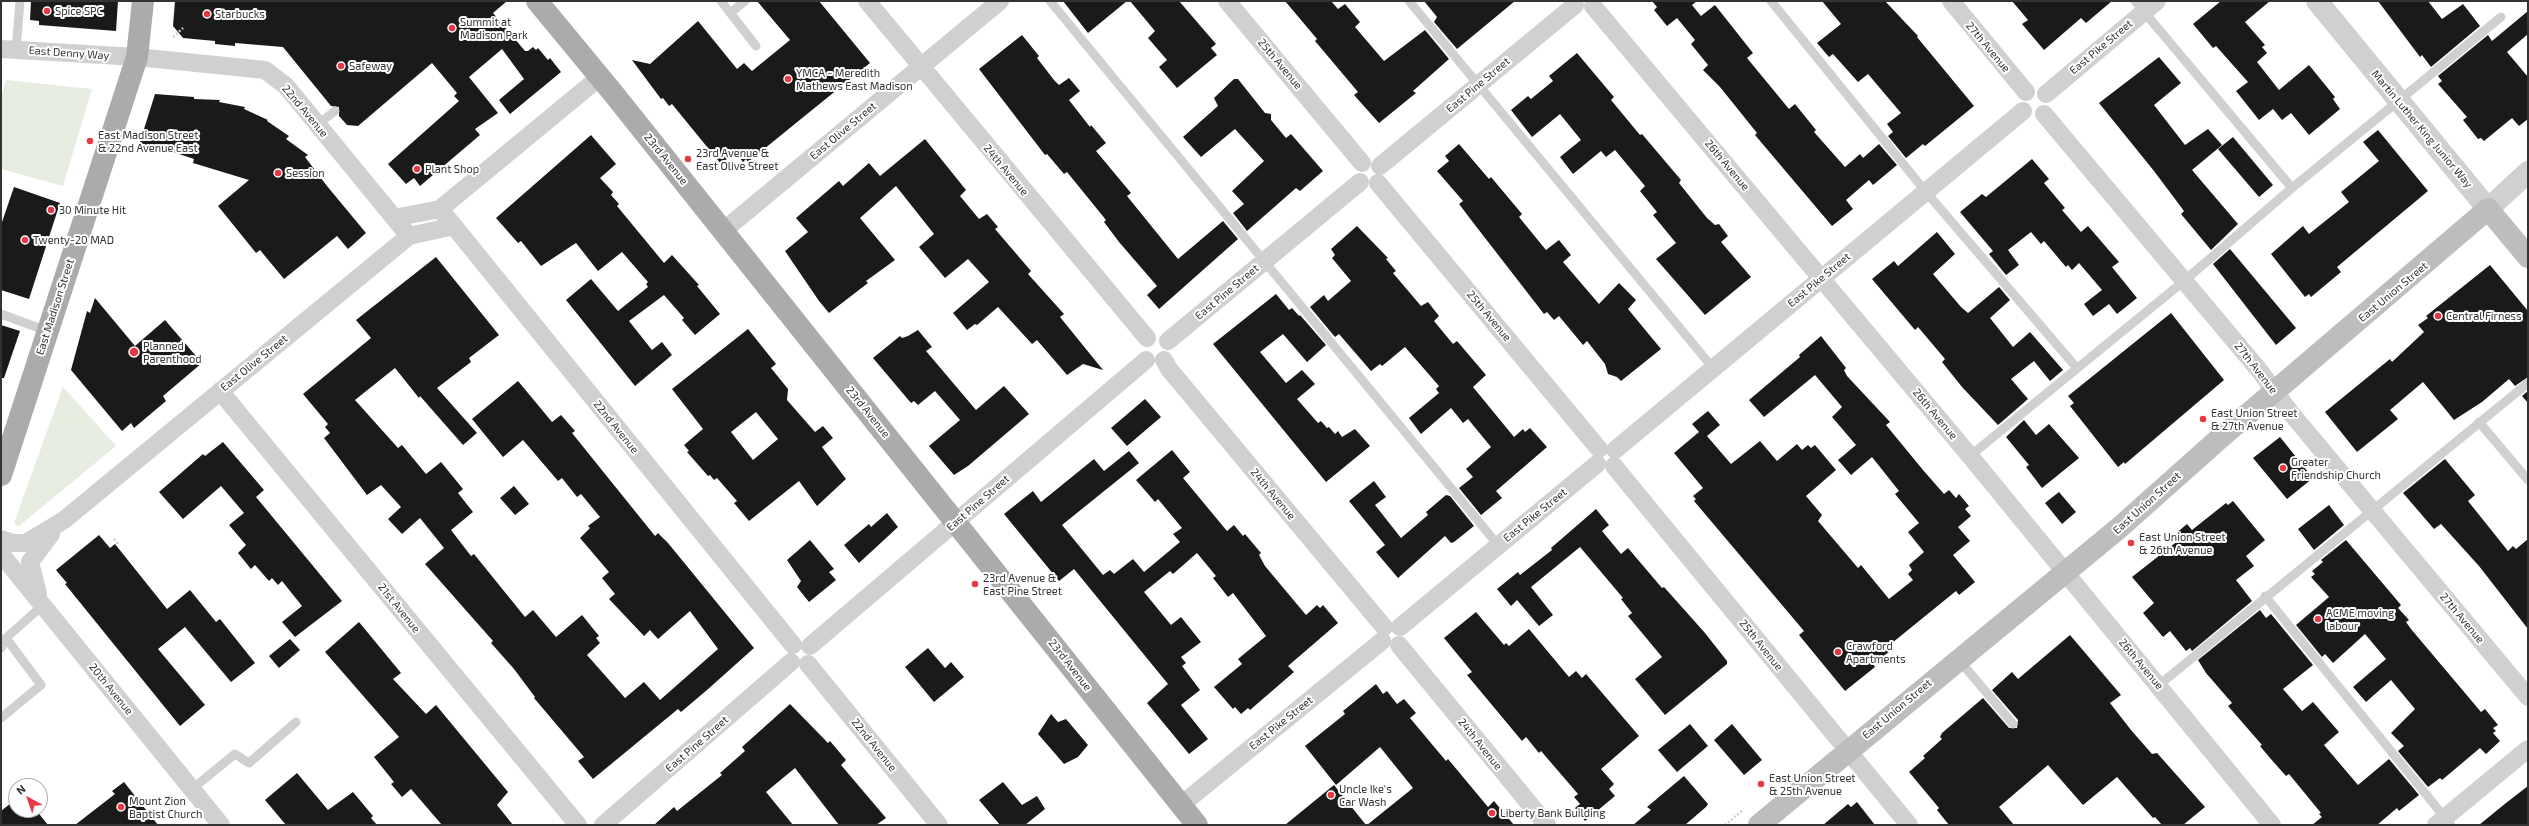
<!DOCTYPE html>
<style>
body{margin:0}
#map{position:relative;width:2529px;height:826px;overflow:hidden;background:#fff;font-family:"Exo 2",sans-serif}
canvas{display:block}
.frame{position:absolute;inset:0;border:2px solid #333;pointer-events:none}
.north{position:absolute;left:8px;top:778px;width:40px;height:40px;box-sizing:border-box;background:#fff;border:1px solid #adadad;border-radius:50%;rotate:320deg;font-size:11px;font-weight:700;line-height:16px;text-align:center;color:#333}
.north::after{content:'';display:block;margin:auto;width:14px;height:18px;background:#e63946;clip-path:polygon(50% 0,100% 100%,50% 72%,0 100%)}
</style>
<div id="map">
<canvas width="2529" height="826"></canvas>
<div class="frame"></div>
<div class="north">N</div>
</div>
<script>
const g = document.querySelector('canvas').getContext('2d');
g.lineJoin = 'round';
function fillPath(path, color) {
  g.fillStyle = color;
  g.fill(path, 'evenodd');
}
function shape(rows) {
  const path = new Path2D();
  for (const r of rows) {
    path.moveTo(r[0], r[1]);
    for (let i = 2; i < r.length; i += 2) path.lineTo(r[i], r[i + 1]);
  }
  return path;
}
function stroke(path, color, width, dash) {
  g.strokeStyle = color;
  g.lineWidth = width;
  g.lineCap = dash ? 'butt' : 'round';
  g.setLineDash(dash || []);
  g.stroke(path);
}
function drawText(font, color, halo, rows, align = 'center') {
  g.font = font + ' "Exo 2",sans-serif';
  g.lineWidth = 4;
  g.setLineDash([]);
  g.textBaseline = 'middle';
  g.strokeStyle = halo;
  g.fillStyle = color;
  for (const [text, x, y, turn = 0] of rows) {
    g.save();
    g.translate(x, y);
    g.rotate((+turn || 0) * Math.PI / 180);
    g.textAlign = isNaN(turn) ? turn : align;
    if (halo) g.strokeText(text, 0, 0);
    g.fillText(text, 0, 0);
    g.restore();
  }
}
const green = shape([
 [6,80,92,89,63,186,1,169,1,96],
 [63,387,116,446,19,526,14,523]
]);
const building = shape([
 [31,1,118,1,116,31,39,25,39,21,30,20],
 [175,1,507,1,493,13,525,51,528,51,533,47,536,50,538,48,548,60,550,58,561,72,510,114,499,100,524,79,502,49,469,77,498,113,475,129,480,135,420,186,414,178,406,184,388,164,459,101,454,96,457,93,432,63,358,126,347,125,339,116,339,107,331,106,283,47,235,43,235,46,215,44,215,41,183,38,173,26],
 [757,1,819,1,870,63,748,162,746,159,743,162,735,152,721,164,672,104,669,106,663,98,661,99,632,60,650,64,698,21,737,69,744,63,752,71,790,40],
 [1063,1,1127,1,1088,33],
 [1130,1,1179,1,1216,44,1211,48,1217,55,1177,88,1159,67,1167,60,1148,38,1155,31],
 [1285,1,1331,1,1338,9,1345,4,1360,22,1355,27,1384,61,1425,30,1449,59,1413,91,1416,93,1379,123,1354,95,1358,92,1315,41,1317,39],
 [1424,1,1515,1,1457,49,1434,22,1437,17],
 [1652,1,1697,1,1692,5,1701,16,1715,5,1753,53,1747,58,1789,109,1795,104,1816,130,1814,132,1845,167,1860,154,1863,158,1879,144,1897,165,1873,185,1869,180,1846,200,1853,209,1832,226,1755,135,1757,133,1720,87,1703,70,1708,65,1691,44,1695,40,1677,18,1667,26,1654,10,1657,7],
 [1822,1,1885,1,1918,36,1917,37,1974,106,1925,146,1923,144,1906,158,1888,136,1893,132,1887,124,1901,113,1868,74,1858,82,1833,54,1829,57,1817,43,1841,24],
 [2012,1,2112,1,2086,23,2081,18,2044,50,2022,24,2028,20],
 [2221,1,2270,1,2245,22,2265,45,2262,47,2267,53,2257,62,2279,90,2309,65,2335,97,2333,99,2340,109,2309,135,2291,113,2282,120,2273,109,2259,120,2236,91,2248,82,2216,46,2213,48,2193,24],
 [2378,1,2428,1,2442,19,2463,4,2480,26,2431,67,2422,55,2420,57],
 [2528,11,2528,34,2507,52,2528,77,2528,119,2519,126,2512,118,2484,141,2481,138,2478,139,2463,120,2467,117,2438,84,2442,81,2438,76,2488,35,2492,41],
 [1022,35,1039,56,1037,58,1054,80,1059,85,1069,78,1080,91,1069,100,1090,127,1091,125,1106,143,1096,151,1131,193,1127,196,1178,259,1223,221,1238,239,1159,309,1147,295,1157,286,1119,242,1104,222,1106,220,1067,172,1064,174,1047,154,1045,155,979,69],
 [1577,53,1614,97,1611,100,1640,135,1642,134,1681,180,1679,183,1707,218,1715,225,1719,224,1728,236,1721,242,1751,277,1705,315,1656,259,1676,243,1653,215,1657,212,1640,191,1645,186,1615,150,1606,157,1601,151,1573,174,1560,157,1581,140,1560,114,1532,137,1511,110,1528,96,1531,99,1553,81,1549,76],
 [2159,57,2181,83,2154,105,2185,145,2208,129,2222,145,2192,170,2238,224,2211,250,2181,214,2184,211,2154,171,2099,103],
 [1234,79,1238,79,1265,113,1271,114,1271,120,1286,138,1291,134,1323,171,1300,191,1296,188,1247,231,1233,213,1244,204,1232,191,1264,161,1235,129,1201,157,1183,137,1218,106,1214,98],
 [155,94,194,97,194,99,220,100,219,102,245,107,244,109,268,120,267,121,289,136,286,139,308,155,305,157,327,186,366,233,348,249,337,236,284,279,260,250,256,253,218,206,249,180,193,163,194,159,158,147,156,151,139,145],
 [2378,130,2428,191,2337,267,2341,272,2311,297,2309,294,2305,297,2271,254,2303,226,2309,234,2349,202,2341,192,2379,161,2363,142],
 [591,135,616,164,600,178,613,192,611,195,619,204,617,206,664,263,672,255,699,285,697,286,720,314,695,335,682,320,684,318,664,295,629,321,652,350,662,342,672,355,635,386,566,300,591,279,618,311,648,287,646,284,648,282,622,252,598,271,576,243,541,266,521,241,518,243,496,218],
 [2233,137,2273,185,2259,197,2218,149],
 [925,139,966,190,960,196,979,219,987,214,998,227,995,229,1031,271,1028,274,1064,314,1060,317,1103,370,1083,364,1067,375,1037,340,1032,344,998,307,977,325,975,324,967,330,953,313,989,282,968,259,945,278,919,247,934,234,896,186,860,218,895,260,866,281,868,283,829,313,819,301,785,251,808,232,796,218,839,181,843,186,869,163,880,176],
 [1459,144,1489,179,1491,177,1517,208,1522,214,1519,217,1546,250,1559,240,1571,255,1563,262,1599,304,1619,283,1636,300,1628,309,1661,349,1621,381,1617,377,1608,374,1605,364,1587,341,1583,345,1559,316,1554,320,1547,312,1544,314,1475,225,1459,204,1463,201,1437,171,1449,161,1445,156],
 [2032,159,2049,179,2044,183,2065,208,2062,210,2081,232,2088,226,2119,262,2112,267,2137,298,2117,314,2109,304,2093,316,2084,304,2102,290,2079,263,2072,270,2068,265,2066,267,2044,241,2041,244,2031,232,2008,250,2019,265,2006,275,1989,254,1993,251,1960,212,1982,194,1986,197],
 [14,187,60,203,29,299,1,290,1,225],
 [1357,226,1388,258,1386,259,1396,271,1393,273,1421,306,1428,302,1439,316,1434,321,1453,344,1457,341,1486,375,1473,387,1514,437,1523,429,1525,432,1530,428,1547,447,1496,491,1502,498,1481,515,1459,488,1473,477,1466,469,1491,447,1468,419,1463,423,1451,408,1421,434,1409,418,1439,393,1436,389,1439,386,1405,347,1382,366,1380,364,1371,371,1339,334,1335,337,1310,307,1324,295,1328,301,1351,281,1332,258,1335,255,1331,249],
 [1937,232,1955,254,1933,274,1961,307,1968,313,1999,287,2010,300,1990,318,2013,347,2030,332,2063,370,2050,381,2034,361,2011,379,2028,399,1998,425,1962,387,1942,362,1945,359,1918,327,1915,330,1872,279,1894,261,1898,266],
 [2230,249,2296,328,2276,345,2213,264],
 [436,257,499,335,469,358,471,362,437,388,477,433,463,445,420,396,419,398,395,368,355,400,398,448,402,445,426,474,441,462,463,489,458,493,473,512,451,530,471,556,474,554,525,617,533,610,556,637,582,615,599,636,596,638,600,643,587,655,625,698,644,682,660,700,718,649,690,611,658,639,650,630,644,636,609,599,615,594,602,578,609,572,580,538,590,528,588,526,600,517,581,494,577,497,562,478,558,481,523,440,503,457,472,419,518,381,552,422,561,415,575,431,572,433,655,536,658,533,668,543,754,648,707,690,681,712,678,709,593,779,578,761,584,757,534,698,535,697,514,669,491,643,493,641,425,564,444,548,420,518,402,534,388,519,401,507,381,485,367,495,324,438,330,433,325,427,328,424,303,394,371,338,356,320],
 [2490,265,2528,311,2528,377,2515,386,2509,379,2482,402,2454,420,2423,382,2390,410,2398,419,2357,452,2325,412,2390,359,2392,362,2424,332,2418,325,2428,318,2426,316],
 [1276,294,1289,310,1292,308,1299,316,1300,315,1326,345,1307,362,1283,334,1260,352,1286,383,1302,370,1315,384,1297,399,1318,423,1321,421,1327,428,1329,427,1335,434,1338,431,1342,437,1355,429,1370,446,1326,482,1213,344],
 [95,298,135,346,165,320,202,363,163,396,166,401,134,428,131,423,122,431,71,370,87,311,90,313],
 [2171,313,2224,380,2125,464,2124,462,2118,467,2070,406,2074,403,2068,396],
 [1,325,20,331,4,378,1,378],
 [748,329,776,364,771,368,788,389,787,400,815,432,823,426,833,438,822,447,846,479,817,506,799,481,749,521,734,503,737,501,717,478,714,480,710,475,708,476,687,452,689,451,684,445,703,429,672,389],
 [756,412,778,439,753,460,731,432],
 [918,330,932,347,926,351,976,410,1004,386,1029,414,968,466,954,475,929,446,960,420,935,391,918,405,914,401,911,403,873,358,900,336,902,338,908,336],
 [1821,336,1846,368,1844,370,1847,376,1890,422,1886,425,1923,470,1944,494,1949,490,1956,498,1959,494,1969,506,1965,509,1971,516,1958,527,1970,541,1953,555,1975,582,1959,595,1956,591,1892,643,1894,648,1873,664,1875,667,1845,691,1799,635,1804,631,1694,501,1696,499,1693,496,1703,488,1674,453,1699,432,1692,424,1708,411,1720,425,1707,436,1731,464,1760,441,1777,461,1797,444,1802,450,1808,445,1811,448,1815,445,1836,470,1806,496,1822,515,1818,521,1858,568,1861,565,1889,599,1913,580,1908,574,1912,570,1909,565,1924,552,1908,532,1919,523,1895,494,1899,491,1872,457,1851,475,1838,460,1856,445,1832,417,1842,407,1815,375,1764,417,1749,400,1800,357,1799,355],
 [2528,391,2528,403,2522,396],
 [1145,399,1161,417,1127,446,1111,428],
 [2024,420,2036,435,2049,424,2079,458,2042,488,2026,467,2029,465,2006,437],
 [2280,437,2313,478,2287,499,2253,458],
 [223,442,264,490,256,497,342,601,295,637,282,622,302,606,282,581,278,585,272,578,269,581,255,565,251,569,238,553,246,545,229,525,244,513,221,486,183,519,159,492,203,454,205,456],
 [1172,450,1190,472,1183,478,1227,531,1234,525,1243,536,1245,534,1261,553,1259,555,1265,566,1306,615,1317,605,1320,608,1323,605,1338,623,1288,666,1294,672,1250,710,1248,708,1241,714,1235,707,1233,709,1214,687,1242,664,1238,659,1266,636,1233,593,1228,597,1213,578,1216,576,1197,553,1173,574,1170,571,1144,592,1171,625,1181,617,1201,642,1181,657,1186,663,1182,666,1200,690,1181,705,1208,739,1189,754,1147,703,1168,684,1074,569,1059,581,1004,514,1033,491,1041,502,1094,459,1104,471,1129,451,1139,463,1062,525,1103,575,1110,570,1114,574,1133,559,1144,572,1180,542,1173,534,1182,528,1158,499,1155,502,1136,480],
 [2445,459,2475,495,2468,501,2508,551,2513,546,2516,549,2528,539,2528,629,2479,566,2441,524,2434,529,2403,493],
 [1374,481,1386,497,1375,505,1401,538,1428,515,1426,512,1446,495,1450,496,1474,526,1454,542,1451,543,1445,536,1398,578,1376,552,1385,545,1349,501],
 [514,486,529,504,515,515,500,498],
 [2059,492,2076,512,2062,524,2045,503],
 [2233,501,2265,540,2246,556,2254,566,2236,580,2252,601,2192,651,2190,648,2186,651,2170,631,2163,637,2143,613,2154,603,2132,577,2179,540,2174,535,2187,524,2192,530,2226,503,2228,505],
 [2329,505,2344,525,2314,550,2298,529],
 [1596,509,1609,525,1602,531,1621,554,1628,548,1662,588,1664,587,1705,633,1727,661,1727,664,1665,715,1635,679,1662,657,1628,616,1632,613,1621,599,1623,598,1580,547,1531,587,1553,615,1539,626,1517,600,1511,606,1497,589,1518,572,1520,575,1552,550,1551,548],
 [887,513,898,527,859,563,844,545,869,524,871,527],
 [99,535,110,548,115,544,167,609,190,590,216,622,220,619,255,663,231,682,185,627,158,649,205,705,180,726,65,584,67,583,56,570],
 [810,540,834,569,829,572,836,580,809,602,797,587,801,581,787,560],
 [2346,540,2401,605,2398,608,2409,620,2406,622,2411,629,2481,712,2485,709,2498,725,2493,728,2496,731,2493,733,2500,741,2486,754,2480,748,2442,780,2440,778,2428,787,2398,751,2404,746,2391,733,2415,709,2391,680,2366,702,2353,687,2386,659,2365,634,2333,663,2325,654,2322,657,2296,625,2329,597,2311,577,2315,574,2312,571,2323,562,2321,560],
 [2260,610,2266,618,2271,614,2313,665,2283,689,2302,711,2313,702,2339,732,2324,745,2358,785,2389,759,2419,795,2399,811,2397,808,2377,825,2312,825,2322,817,2319,814,2321,813,2289,774,2286,776,2270,758,2260,746,2262,745,2228,706,2232,703,2206,673,2198,660],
 [1476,612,1504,645,1506,643,1509,646,1529,629,1569,677,1576,671,1582,678,1586,674,1639,736,1601,769,1614,784,1609,789,1615,796,1585,821,1575,808,1580,804,1574,797,1578,794,1541,751,1539,753,1526,737,1522,741,1467,675,1472,672,1444,638],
 [359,622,401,673,393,679,426,714,436,705,508,792,497,805,513,825,442,825,411,789,402,797,391,784,394,782,374,757,399,737,325,652],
 [2070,635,2121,695,2110,703,2131,730,2152,754,2157,753,2205,807,2183,825,2162,825,2155,817,2153,818,2117,777,2083,805,2048,765,1999,807,2014,825,1949,825,1937,810,1939,808,1909,772,1925,758,1923,756,1942,739,1940,737,1942,733,1983,698,2009,728,2017,728,2018,720,1992,690,2012,672,2018,679],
 [290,639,300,650,279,668,269,656],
 [928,648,945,668,951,662,964,677,934,702,905,667],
 [1376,684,1383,694,1387,691,1397,704,1404,699,1416,713,1410,718,1446,761,1448,759,1488,807,1494,801,1514,825,1367,825,1413,788,1380,747,1336,785,1305,746,1345,714,1343,711],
 [790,704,828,743,830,741,846,760,841,765,886,818,876,825,839,825,795,768,766,792,793,825,654,825,674,807,677,811,722,775,720,773,745,751,742,747],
 [1051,714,1058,722,1066,719,1088,745,1078,757,1064,764,1038,734],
 [1690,724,1708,746,1677,772,1658,750],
 [1732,724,1762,760,1744,775,1714,740],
 [297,773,328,810,353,792,373,816,371,818,377,825,286,825,265,800],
 [1684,776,1708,804,1706,807,1685,825,1633,825,1651,810,1647,807],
 [124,782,158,825,75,825,115,794,112,791],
 [1003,782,1022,805,1037,796,1045,809,1025,825,1000,825,979,800],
 [1334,785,1366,825,1285,825],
 [2528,786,2528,825,2479,825,2506,803],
 [16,799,16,810,36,810,48,825,1,825,1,811],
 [1857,802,1875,825,1823,825,1848,804,1851,807]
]);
const path = shape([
 [173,37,183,28],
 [114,539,119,545],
 [1725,825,1743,810]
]);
const service = shape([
 [721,1,756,46],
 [1050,1,1498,545],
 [1409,1,1713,368],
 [1771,1,1926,192,2076,367],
 [730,13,745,1],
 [16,50,20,1],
 [317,125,335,111],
 [2292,188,2501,17],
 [1,314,47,331],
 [2479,422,2528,480],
 [1970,456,2184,281,2292,188,2135,1],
 [2265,596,2451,825],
 [1,648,6,638,43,605],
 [1959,660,2013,724],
 [2159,685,2528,383],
 [1,718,41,685,6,638],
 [192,789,235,754,249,763,296,722]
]);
const minor = shape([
 [867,1,1147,338],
 [1227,1,1362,163],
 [1951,1,2026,92],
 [1593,6,1970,456,2272,825],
 [1,49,137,57,265,70,286,86,409,236],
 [2046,94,2157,1],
 [2044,114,2259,370,2290,412,2528,697],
 [1380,166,1575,5],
 [1378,183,1599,449],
 [440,209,793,645],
 [394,218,440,209,600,77],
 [723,231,1000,1],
 [1168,341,1360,182],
 [1164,360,1169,369,1384,627],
 [220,391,578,825],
 [1615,450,2023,111],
 [1614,466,1909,825],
 [1,539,13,543,26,543,64,520,409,236,454,226],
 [1,554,221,825],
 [38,594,30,562,51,534],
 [1400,627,1597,464],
 [1399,645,1547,825],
 [810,646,1146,360],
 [808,664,939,825],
 [1181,805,1382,641],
 [603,825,791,662],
 [2436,825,2528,749]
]);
const tertiary = shape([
 [2317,1,2488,209,2528,172]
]);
const secondary = shape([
 [1759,825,2119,528,2220,438,2488,209,2528,257]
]);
const primary = shape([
 [537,1,613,93,1197,825],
 [1,475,137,57,143,1]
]);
const markers = [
 [47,11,4,"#e63946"],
 [207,14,4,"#e63946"],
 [452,28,4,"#e63946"],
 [341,66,4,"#e63946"],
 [788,79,4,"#e63946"],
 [90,141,4,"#e63946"],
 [688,159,4,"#e63946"],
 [417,169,4,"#e63946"],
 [278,173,4,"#e63946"],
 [51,210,4,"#e63946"],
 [25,240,4,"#e63946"],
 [2438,316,4,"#e63946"],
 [134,352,5,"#e63946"],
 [2203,419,4,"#e63946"],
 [2283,468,4,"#e63946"],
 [2131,543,4,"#e63946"],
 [975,584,4,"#e63946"],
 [2318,619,4,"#e63946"],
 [1838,652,4,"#e63946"],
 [1761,784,4,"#e63946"],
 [1331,795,4,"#e63946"],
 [121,807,4,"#e63946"],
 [1492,813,4,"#e63946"]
];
const poiNames = [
 ["Spice SPC",55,11],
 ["Starbucks",215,14],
 ["Summit at",460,22],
 ["Madison Park",460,35],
 ["Safeway",349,66],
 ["YMCA - Meredith",796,73],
 ["Mathews East Madison",796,86],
 ["East Madison Street",98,135],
 ["& 22nd Avenue East",98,148],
 ["23rd Avenue &",696,153],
 ["East Olive Street",696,166],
 ["Plant Shop",425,169],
 ["Session",286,173],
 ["30 Minute Hit",59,210],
 ["Twenty-20 MAD",33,240],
 ["Central Firness",2446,316],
 ["Planned",143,346],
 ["Parenthood",143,359],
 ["East Union Street",2211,413],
 ["& 27th Avenue",2211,426],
 ["Greater",2291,462],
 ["Friendship Church",2291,475],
 ["East Union Street",2139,537],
 ["& 26th Avenue",2139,550],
 ["23rd Avenue &",983,578],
 ["East Pine Street",983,591],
 ["ACME moving",2326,613],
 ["labour",2326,626],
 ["Crawford",1846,646],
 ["Apartments",1846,659],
 ["East Union Street",1769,778],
 ["& 25th Avenue",1769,791],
 ["Uncle Ike's",1339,789],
 ["Car Wash",1339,802],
 ["Mount Zion",129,801],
 ["Baptist Church",129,814],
 ["Liberty Bank Building",1500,813]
];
const streetNames = [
 ["27th Avenue",1988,47,50],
 ["East Pike Street",2101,47,-40],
 ["East Denny Way",69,53,4],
 ["25th Avenue",1280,64,50],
 ["East Pine Street",1478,85,-40],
 ["22nd Avenue",305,111,50],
 ["Martin Luther King Junior Way",2422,129,50],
 ["East Olive Street",843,131,-40],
 ["23rd Avenue",666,159,51],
 ["26th Avenue",1727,165,50],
 ["24th Avenue",1006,170,50],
 ["East Pike Street",1819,280,-40],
 ["East Pine Street",1227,292,-40],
 ["East Union Street",2393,292,-40],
 ["East Madison Street",55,307,-72],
 ["25th Avenue",1489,316,50],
 ["East Olive Street",254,363,-39],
 ["27th Avenue",2256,368,52],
 ["23rd Avenue",868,412,51],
 ["26th Avenue",1935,414,50],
 ["22nd Avenue",616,427,51],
 ["24th Avenue",1273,494,50],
 ["East Pine Street",978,503,-41],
 ["East Union Street",2147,503,-42],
 ["East Pike Street",1535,515,-39],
 ["21st Avenue",399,608,51],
 ["27th Avenue",2462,618,50],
 ["25th Avenue",1761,645,51],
 ["26th Avenue",2141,664,50],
 ["23rd Avenue",1070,665,52],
 ["20th Avenue",111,689,51],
 ["East Union Street",1897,709,-40],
 ["East Pike Street",1281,723,-39],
 ["East Pine Street",697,744,-41],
 ["24th Avenue",1480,744,51],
 ["22nd Avenue",874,745,51]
];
fillPath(green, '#e6ecdf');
fillPath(building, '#1a1a1a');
stroke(path, '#cdcdcd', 2.5, [2, 2]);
stroke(service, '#d0d0d0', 9);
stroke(minor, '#d0d0d0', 18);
stroke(tertiary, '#d0d0d0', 22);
stroke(secondary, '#bdbdbd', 22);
stroke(primary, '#ababab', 22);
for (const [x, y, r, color] of markers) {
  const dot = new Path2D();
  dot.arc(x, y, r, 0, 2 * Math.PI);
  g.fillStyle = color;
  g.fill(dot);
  stroke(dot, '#fff', 1.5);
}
drawText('11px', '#333', '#fff', poiNames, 'left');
drawText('11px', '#333', '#fff', streetNames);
</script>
